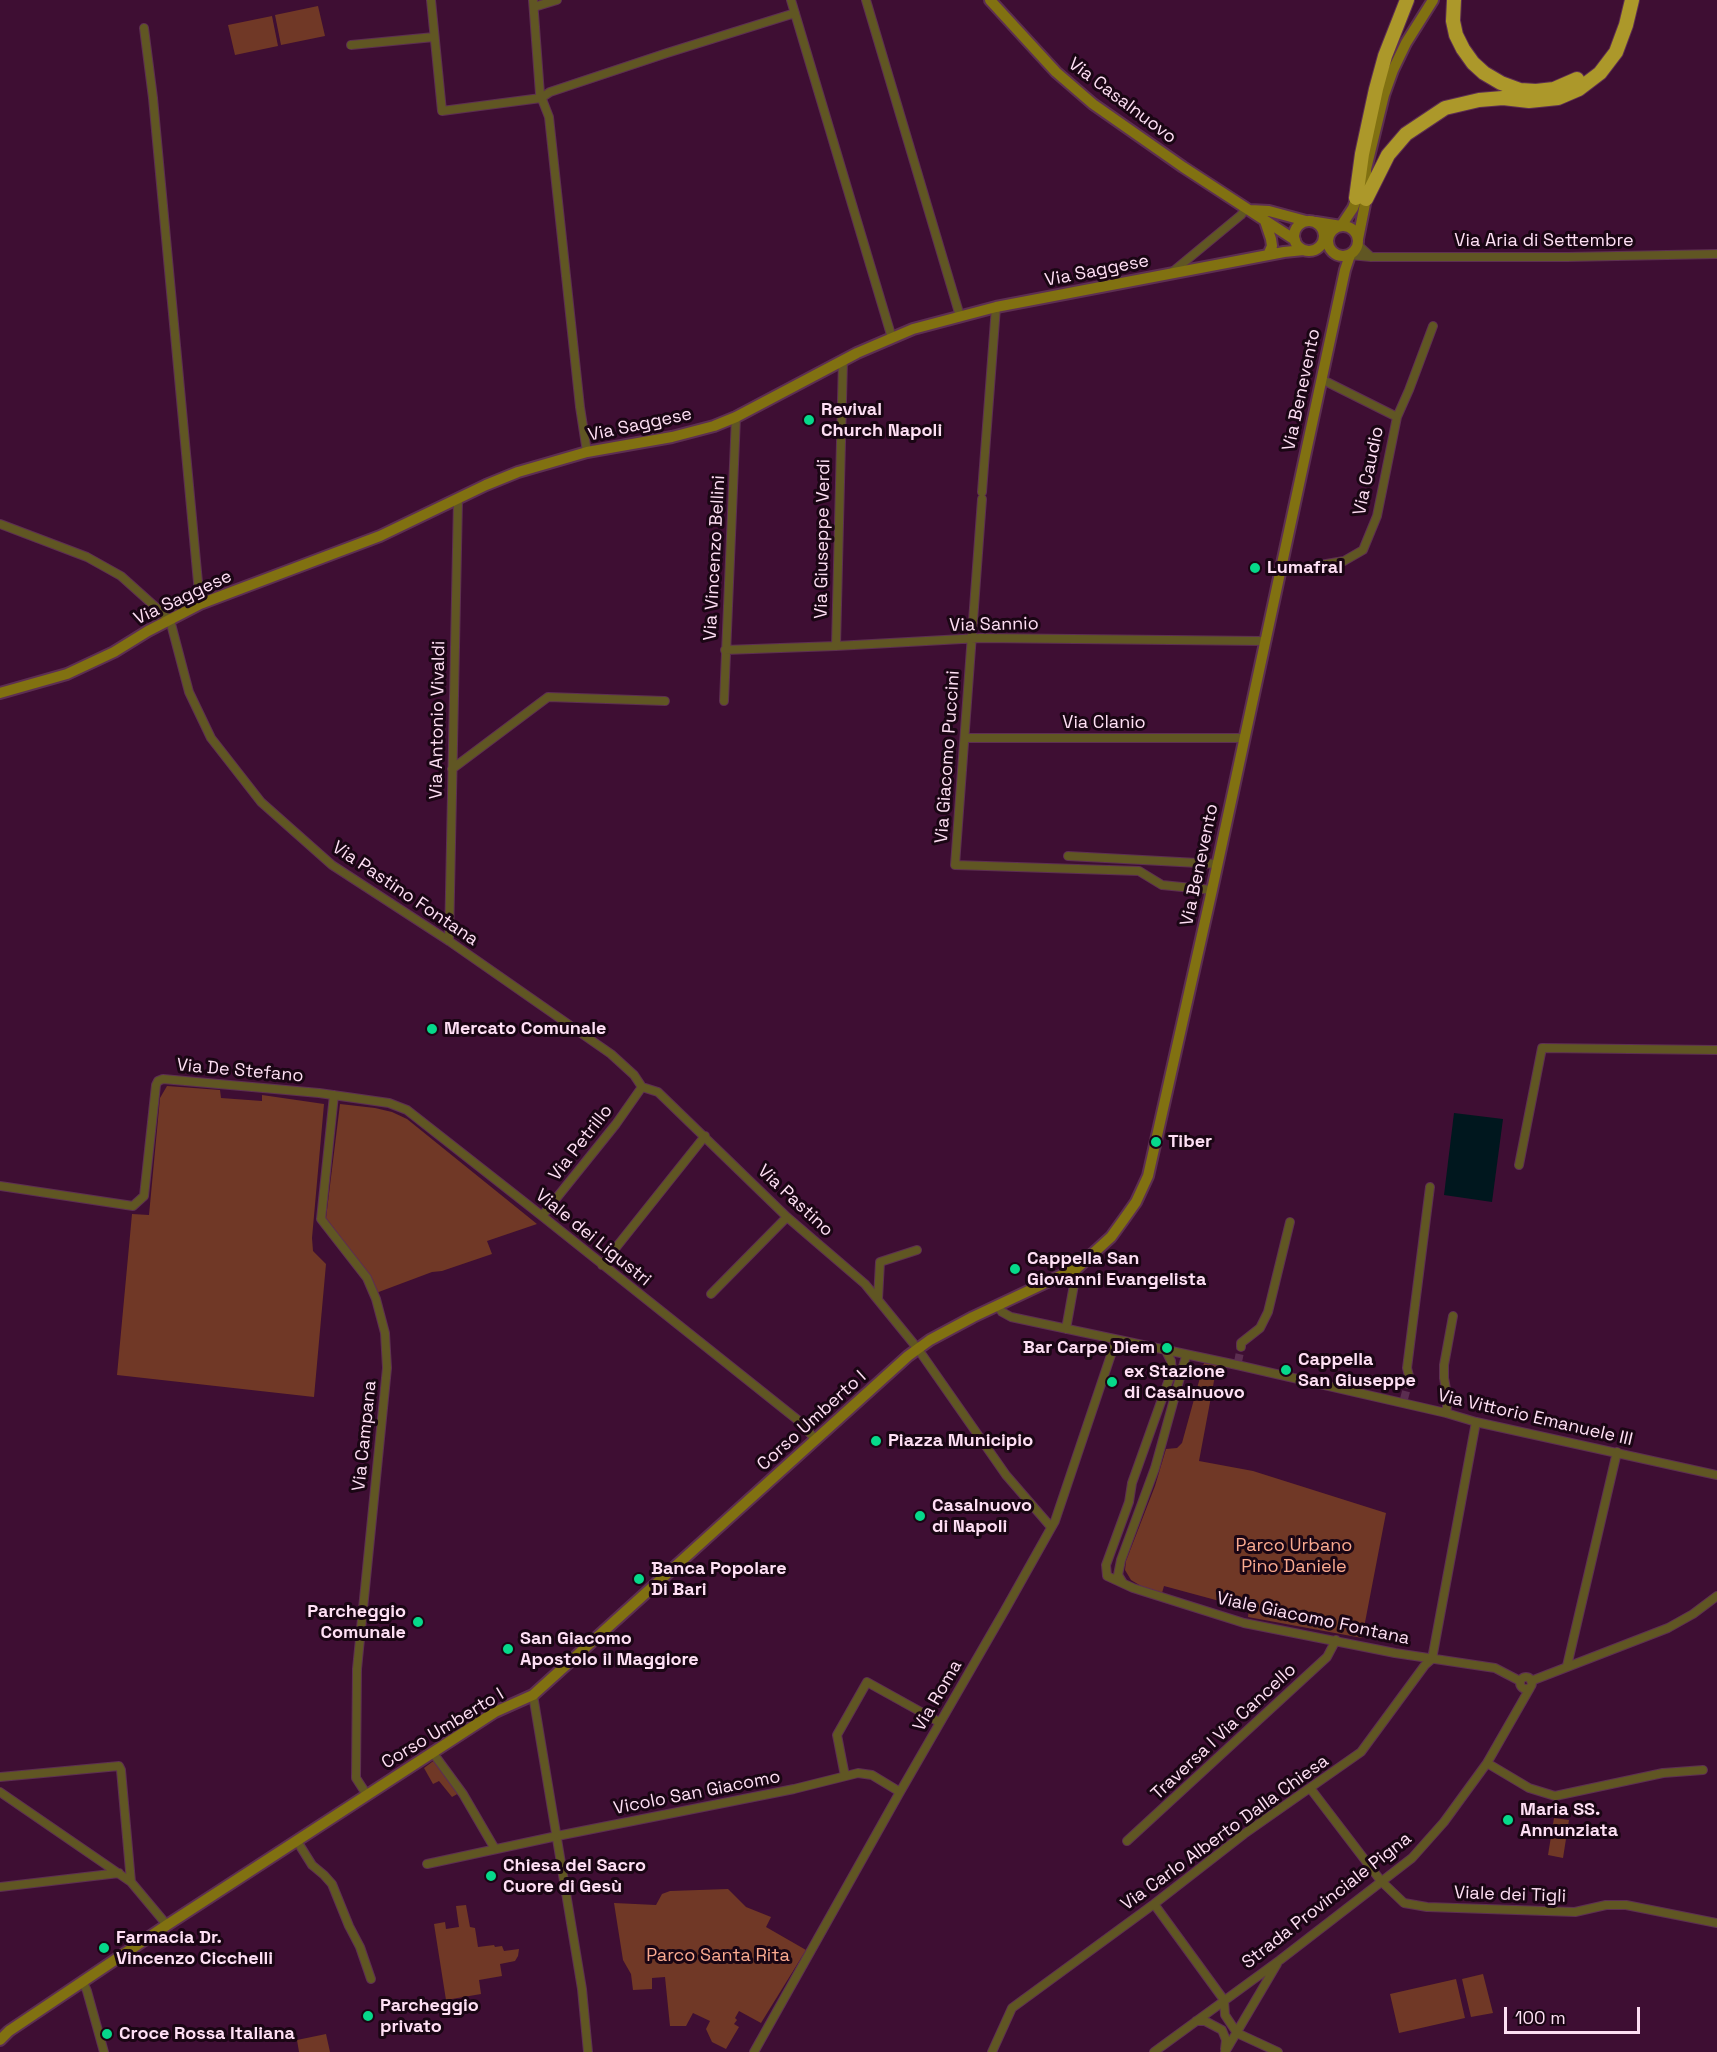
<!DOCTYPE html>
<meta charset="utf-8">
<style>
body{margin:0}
#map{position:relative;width:1717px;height:2052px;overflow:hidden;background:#3e0e33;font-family:"Space Grotesk",sans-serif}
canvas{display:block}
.scale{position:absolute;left:1504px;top:2007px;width:136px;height:27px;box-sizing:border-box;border:3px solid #fedff4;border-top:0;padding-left:8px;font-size:18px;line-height:21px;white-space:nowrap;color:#fedff4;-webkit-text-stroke:4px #1a0614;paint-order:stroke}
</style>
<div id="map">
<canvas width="1717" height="2052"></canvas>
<div class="scale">100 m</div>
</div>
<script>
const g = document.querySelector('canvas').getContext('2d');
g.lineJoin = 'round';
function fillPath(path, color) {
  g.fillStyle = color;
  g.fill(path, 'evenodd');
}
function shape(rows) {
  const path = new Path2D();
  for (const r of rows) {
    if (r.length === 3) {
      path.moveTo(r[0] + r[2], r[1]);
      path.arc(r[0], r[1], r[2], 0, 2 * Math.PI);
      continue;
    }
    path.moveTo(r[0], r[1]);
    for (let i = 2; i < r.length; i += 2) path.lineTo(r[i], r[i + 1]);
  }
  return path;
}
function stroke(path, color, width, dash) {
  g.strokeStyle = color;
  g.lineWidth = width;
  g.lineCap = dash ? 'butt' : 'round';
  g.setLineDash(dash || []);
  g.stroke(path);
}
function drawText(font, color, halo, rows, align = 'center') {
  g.font = font + ' "Space Grotesk",sans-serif';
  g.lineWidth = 6;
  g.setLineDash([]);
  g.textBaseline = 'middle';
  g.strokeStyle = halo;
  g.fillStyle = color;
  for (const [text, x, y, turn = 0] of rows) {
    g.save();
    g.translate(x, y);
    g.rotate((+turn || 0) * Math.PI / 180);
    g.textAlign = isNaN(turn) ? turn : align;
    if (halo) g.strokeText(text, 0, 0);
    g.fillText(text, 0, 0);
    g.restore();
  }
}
const green = shape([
 [318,6,325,36,281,45,275,15],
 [272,16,278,46,235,55,228,25],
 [167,1086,220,1090,221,1098,262,1101,262,1095,324,1104,312,1238,313,1251,326,1264,314,1397,117,1375,132,1214,149,1215,160,1098],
 [340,1104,375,1108,392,1112,407,1119,537,1224,487,1241,492,1254,442,1271,432,1272,376,1293,366,1271,326,1218],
 [1204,1363,1217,1365,1199,1461,1253,1471,1386,1513,1362,1638,1248,1617,1249,1609,1164,1586,1162,1593,1141,1586,1131,1580,1125,1570,1126,1561,1155,1486,1166,1449,1177,1448,1182,1443],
 [436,1759,459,1793,452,1797,439,1781,433,1784,424,1768],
 [1554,1818,1569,1820,1563,1858,1548,1855],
 [728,1889,746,1907,771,1917,766,1927,806,1950,761,2023,739,2011,735,2018,737,2020,734,2024,739,2027,726,2049,712,2042,706,2029,710,2021,693,2013,686,2026,670,2026,665,1977,652,1978,652,1989,633,1990,631,1974,623,1960,614,1903,656,1905,662,1894,670,1891],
 [466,1905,470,1927,475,1928,478,1947,494,1945,495,1947,502,1946,504,1951,519,1949,518,1956,515,1961,500,1964,502,1976,479,1980,481,1994,446,2000,434,1924,445,1922,446,1929,459,1927,456,1906],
 [1483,1974,1493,2013,1471,2017,1462,1979],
 [1456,1979,1465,2018,1399,2033,1390,1994],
 [326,2034,330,2052,299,2052,297,2040]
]);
const water = shape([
 [1454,1113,1503,1119,1492,1202,1444,1195]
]);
const streetTunnel = shape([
 [1238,1362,1241,1347],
 [1404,1399,1408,1384]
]);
const street = shape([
 [431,0,442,111,541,98,550,92,667,53,795,13],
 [533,0,540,94,549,117,580,407,587,452],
 [791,0,892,338],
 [866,0,960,316],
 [534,7,557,0],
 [144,28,153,98,200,604],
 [351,45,434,37],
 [1358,245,1371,257],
 [1350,255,1371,257,1567,257,1717,254],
 [1171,273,1241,215,1246,208],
 [1321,379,1397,417],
 [982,492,996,307],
 [982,499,955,865,1139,871,1162,885,1212,890],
 [0,524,87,557,121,576,170,620,189,692,211,738,261,802,332,865,449,941,611,1054,634,1075,642,1087],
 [1279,572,1344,561,1363,550,1377,516,1397,417,1409,390,1433,326],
 [836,646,843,360],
 [725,650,836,646,980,638,1264,641],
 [724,701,736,417],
 [965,738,1244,738],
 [452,769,548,697,665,701],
 [1068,856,1217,864],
 [449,941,458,500],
 [642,1087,658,1092,787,1217,865,1284,918,1349,1006,1475,1051,1527],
 [334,1095,321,1219,367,1278,376,1299,385,1333,387,1368,357,1669,356,1778,367,1795],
 [1519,1165,1542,1048,1717,1050],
 [0,1186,133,1206,144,1196,156,1085,158,1081,163,1079,319,1093,389,1103,407,1110,542,1216,799,1421,815,1439],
 [542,1216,616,1124,642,1087],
 [602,1265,705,1136],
 [711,1294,787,1217],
 [878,1299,880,1262,917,1250],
 [998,1306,1002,1312,1011,1317,1237,1365,1446,1413,1476,1422,1717,1475],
 [1066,1329,1077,1268],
 [1241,1347,1241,1343,1260,1328,1268,1312,1290,1222],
 [1166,1351,1171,1361,1172,1371,1132,1483,1129,1502,1106,1565,1107,1576,1133,1588,1244,1623,1395,1653,1495,1668,1520,1681],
 [1408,1384,1409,1376,1407,1368,1430,1187],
 [1446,1413,1448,1400,1444,1378,1444,1365,1453,1316],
 [1123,1583,1118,1575,1121,1560,1155,1468,1186,1356],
 [1432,1659,1476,1422],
 [1567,1666,1617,1452],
 [1526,1683,6],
 [1531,1681,1668,1628,1693,1614,1717,1596],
 [533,1695,582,1989,588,2052],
 [433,1753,463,1794,495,1849],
 [1487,1763,1529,1788,1555,1796,1663,1773,1703,1770],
 [845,1776,837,1735,867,1682,939,1722],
 [0,1777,119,1766,121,1770,131,1882],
 [1310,1788,1381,1881,1404,1903,1427,1907,1575,1912,1606,1905,1626,1905,1717,1923],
 [0,1792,131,1882,167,1925],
 [297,1841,312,1865,324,1875,332,1884,349,1926,360,1947,371,1979],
 [1127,1841,1327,1657,1336,1640],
 [427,1864,557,1836,794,1789,858,1773,872,1775,900,1792],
 [0,1887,119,1873],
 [1154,1904,1224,2000],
 [83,1982,87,1991,104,2052],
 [1224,2000,1225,2015,1237,2033],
 [1196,2021,1205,2021,1222,2030,1226,2040,1225,2049],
 [1237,2033,1278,2052],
 [754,2052,900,1792,1005,1610,1055,1521,1116,1340],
 [992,2052,1012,2008,1154,1904,1244,1834,1361,1752,1425,1665,1432,1659],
 [1154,2052,1280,1960,1412,1858,1444,1822,1487,1763,1530,1688],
 [1225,2052,1277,1964]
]);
const secondary = shape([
 [990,0,1056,72,1093,104,1183,167,1295,240],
 [1365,173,1384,95,1393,70,1406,43,1433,0],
 [1250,210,1269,211,1306,221],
 [1265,221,1271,239,1272,246,1268,255],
 [1309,236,15],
 [1316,222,1341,226,1353,208,1359,191],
 [1343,241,15],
 [1358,239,1366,199,1366,170],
 [0,693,67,674,114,652,148,631,200,604,380,536,486,485,518,472,587,452,672,437,714,426,736,417,857,353,913,329,996,307,1284,252,1304,250],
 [0,2040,9,2031,167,1925,495,1712,533,1695,908,1356,930,1340,973,1317,1077,1268,1111,1237,1124,1219,1136,1202,1148,1176,1212,890,1345,270,1350,255]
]);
const highway = shape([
 [1454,0,1453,21,1456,35,1463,49,1473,63,1484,73,1501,83,1520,90,1536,91,1554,89,1577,79],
 [1356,198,1362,154,1376,89,1385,56,1407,0],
 [1366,199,1388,155,1406,134,1445,108,1479,100,1503,98,1529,101,1558,98,1579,89,1600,73,1616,52,1626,25,1632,0]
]);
const markers = [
 [809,420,6,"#06d98b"],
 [1255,568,6,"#06d98b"],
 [432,1029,6,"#06d98b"],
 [1156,1142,6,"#06d98b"],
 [1015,1269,6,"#06d98b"],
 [1167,1348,6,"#06d98b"],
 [1286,1370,6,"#06d98b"],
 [1112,1382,6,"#06d98b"],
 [876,1441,6,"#06d98b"],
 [920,1516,6,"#06d98b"],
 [639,1579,6,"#06d98b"],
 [418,1622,6,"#06d98b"],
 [508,1649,6,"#06d98b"],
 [1508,1820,6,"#06d98b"],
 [491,1876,6,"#06d98b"],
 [104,1948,6,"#06d98b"],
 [368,2016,6,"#06d98b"],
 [107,2034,6,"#06d98b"]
];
const streetNames = [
 ["Via Casalnuovo",1122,101,37],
 ["Via Aria di Settembre",1544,241],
 ["Via Saggese",1097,271,-11],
 ["Via Benevento",1302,390,-78],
 ["Via Saggese",640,425,-12],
 ["Via Caudio",1369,471,-78],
 ["Via Giuseppe Verdi",823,539,-89],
 ["Via Vincenzo Bellini",715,558,-87],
 ["Via Saggese",183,598,-25],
 ["Via Sannio",994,625,-1],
 ["Via Antonio Vivaldi",438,720,-89],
 ["Via Clanio",1104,723],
 ["Via Giacomo Puccini",948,757,-86],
 ["Via Benevento",1200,865,-78],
 ["Via Pastino Fontana",405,894,34],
 ["Via De Stefano",240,1071,5],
 ["Via Petrillo",581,1143,-52],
 ["Via Pastino",795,1201,43],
 ["Viale dei Ligustri",593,1238,39],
 ["Via Vittorio Emanuele III",1535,1418,13],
 ["Corso Umberto I",812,1421,-42],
 ["Via Campana",365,1436,-84],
 ["Viale Giacomo Fontana",1313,1619,12],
 ["Via Roma",938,1696,-60],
 ["Corso Umberto I",443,1729,-31],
 ["Traversa I Via Cancello",1224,1732,-43],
 ["Vicolo San Giacomo",697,1793,-11],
 ["Via Carlo Alberto Dalla Chiesa",1225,1833,-36],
 ["Viale dei Tigli",1510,1895,2],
 ["Strada Provinciale Pigna",1327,1901,-38]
];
const poiNames = [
 ["Revival",821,410],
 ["Church Napoli",821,431],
 ["Lumafral",1267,568],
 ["Mercato Comunale",444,1029],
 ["Tiber",1168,1142],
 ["Cappella San",1027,1259],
 ["Giovanni Evangelista",1027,1280],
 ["Bar Carpe Diem",1155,1348,"right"],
 ["Cappella",1298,1360],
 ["San Giuseppe",1298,1381],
 ["ex Stazione",1124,1372],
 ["di Casalnuovo",1124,1393],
 ["Piazza Municipio",888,1441],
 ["Casalnuovo",932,1506],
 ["di Napoli",932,1527],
 ["Banca Popolare",651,1569],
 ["Di Bari",651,1590],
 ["Parcheggio",406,1612,"right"],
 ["Comunale",406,1633,"right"],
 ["San Giacomo",520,1639],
 ["Apostolo il Maggiore",520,1660],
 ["Maria SS.",1520,1810],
 ["Annunziata",1520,1831],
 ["Chiesa del Sacro",503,1866],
 ["Cuore di Gesù",503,1887],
 ["Farmacia Dr.",116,1938],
 ["Vincenzo Cicchelli",116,1959],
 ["Parcheggio",380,2006],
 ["privato",380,2027],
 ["Croce Rossa Italiana",119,2034]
];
const parkNames = [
 ["Parco Urbano",1294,1546],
 ["Pino Daniele",1294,1567],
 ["Parco Santa Rita",718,1956]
];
fillPath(green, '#703826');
fillPath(water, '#00171e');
stroke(streetTunnel, '#5b2d50', 8, [8, 4]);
stroke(street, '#5d2f52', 10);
stroke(secondary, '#5d2f52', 14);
stroke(highway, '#5d2f52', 16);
stroke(street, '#605623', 8);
stroke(secondary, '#817111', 10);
stroke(highway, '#ac982a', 14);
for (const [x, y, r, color] of markers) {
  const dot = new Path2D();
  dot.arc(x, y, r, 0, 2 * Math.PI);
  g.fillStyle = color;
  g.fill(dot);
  stroke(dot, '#1a0614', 2);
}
drawText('18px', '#fedff4', '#1a0614', streetNames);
drawText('bold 18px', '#fedff4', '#1a0614', poiNames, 'left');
drawText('18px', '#fbaa90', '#1a0614', parkNames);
</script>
